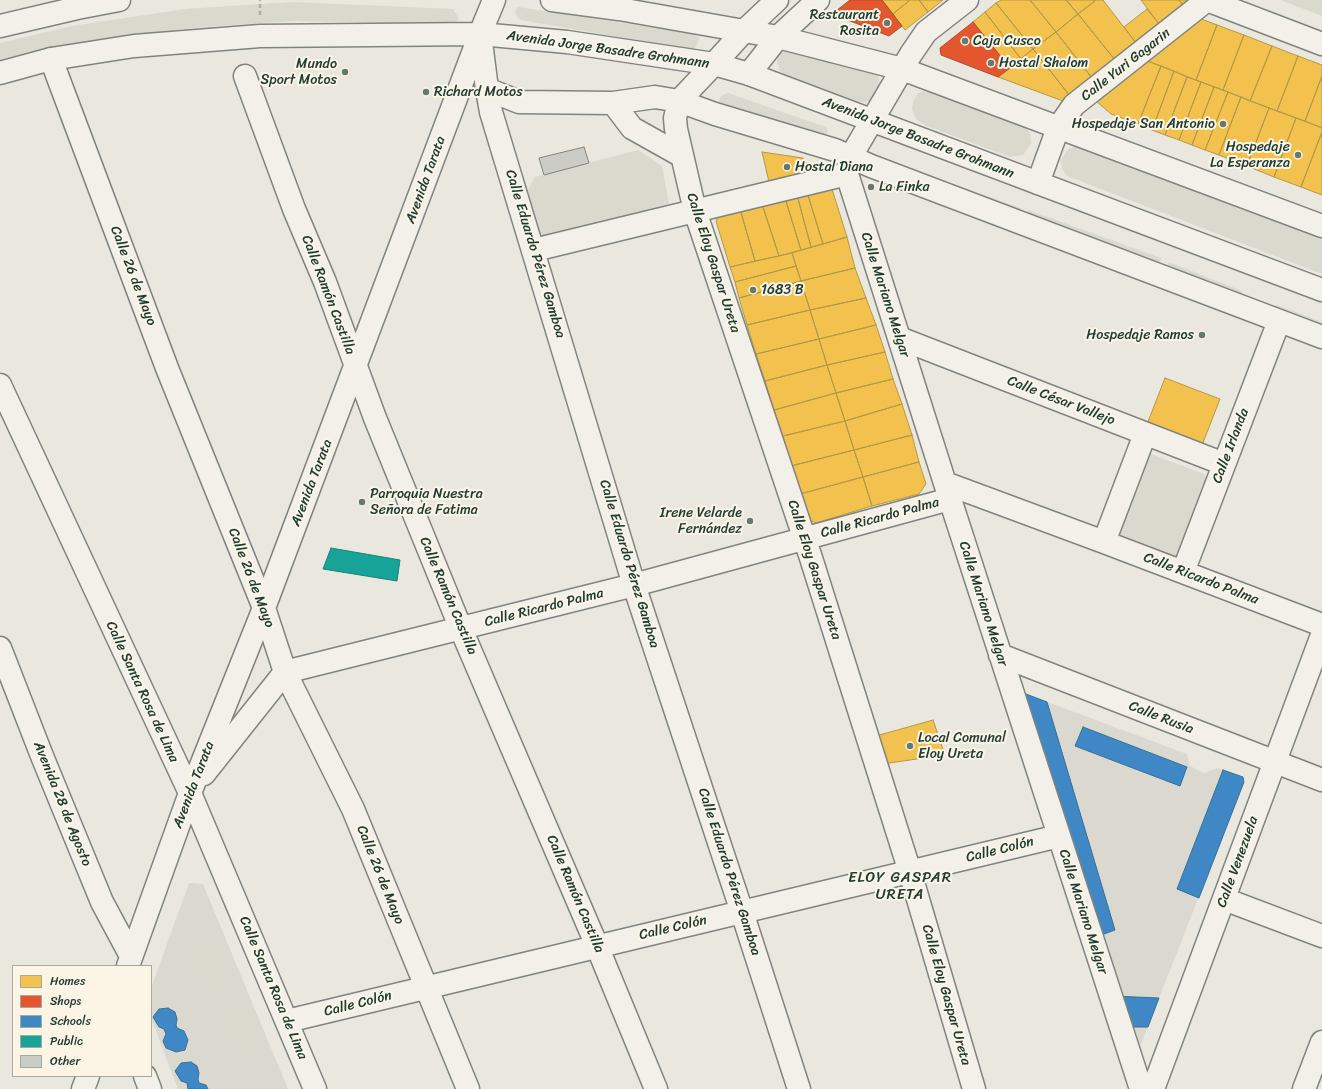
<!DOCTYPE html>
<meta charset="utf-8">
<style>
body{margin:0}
#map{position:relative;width:1322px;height:1089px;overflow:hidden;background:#eae7df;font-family:Sriracha,sans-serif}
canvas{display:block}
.legend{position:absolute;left:12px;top:965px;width:140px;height:112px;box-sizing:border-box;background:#fcf5e5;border:1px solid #a4ab9e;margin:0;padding:5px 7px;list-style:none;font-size:12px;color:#1f3d34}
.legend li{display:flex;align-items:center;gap:8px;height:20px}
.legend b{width:20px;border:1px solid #a4ab9e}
</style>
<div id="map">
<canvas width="1322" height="1089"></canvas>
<ul class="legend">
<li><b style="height:11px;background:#f2c14e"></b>Homes</li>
<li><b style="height:11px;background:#e4572e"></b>Shops</li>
<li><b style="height:11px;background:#3f88c5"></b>Schools</li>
<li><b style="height:11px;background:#17a398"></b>Public</li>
<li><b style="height:11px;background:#ccccc6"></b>Other</li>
</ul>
</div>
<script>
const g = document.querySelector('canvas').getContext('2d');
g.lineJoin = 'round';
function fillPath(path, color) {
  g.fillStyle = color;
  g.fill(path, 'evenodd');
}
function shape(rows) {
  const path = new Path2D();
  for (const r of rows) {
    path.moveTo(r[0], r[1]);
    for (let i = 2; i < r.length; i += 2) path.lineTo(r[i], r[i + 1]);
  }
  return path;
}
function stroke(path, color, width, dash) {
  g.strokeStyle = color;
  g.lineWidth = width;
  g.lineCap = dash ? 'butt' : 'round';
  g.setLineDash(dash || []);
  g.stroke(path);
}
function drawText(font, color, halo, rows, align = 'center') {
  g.font = font + ' Sriracha,sans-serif';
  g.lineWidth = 4;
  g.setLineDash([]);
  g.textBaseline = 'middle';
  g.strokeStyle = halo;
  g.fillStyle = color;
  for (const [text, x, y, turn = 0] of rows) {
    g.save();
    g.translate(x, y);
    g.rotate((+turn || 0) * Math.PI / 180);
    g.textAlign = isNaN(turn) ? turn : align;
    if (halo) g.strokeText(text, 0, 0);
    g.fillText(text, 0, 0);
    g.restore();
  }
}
const built = shape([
 [1026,694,1187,754,1190,766,1204,773,1218,768,1243,777,1244,782,1139,1049,1128,1047],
 [189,883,203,884,288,1089,178,1089,151,1018,151,988]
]);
const green = shape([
 [1281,0,1322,0,1322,16],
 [292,2,453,9,459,19,453,24,292,21,192,28,71,44,0,60,0,43,72,26,185,9],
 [518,7,693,34,699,38,697,45,692,50,521,20,517,17,515,11],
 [783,49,872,69,879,78,880,86,873,99,867,102,859,102,786,75,780,71,777,62,778,55],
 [929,89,1023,125,1030,133,1031,144,1023,155,1010,157,927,126,916,119,912,109,913,102,918,93],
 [728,93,826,127,828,131,827,134,823,135,722,106,719,101,721,96],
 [1078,145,1322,235,1322,274,1067,176,1062,169,1061,160,1068,149],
 [638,150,662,166,669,204,550,238,540,234,526,193,535,177],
 [878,158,1021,208,1019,214],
 [1028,210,1161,258,1158,266,1025,216],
 [1169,262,1242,291,1242,295,1245,299,1166,269],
 [1277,305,1322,322,1322,329,1274,310],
 [1148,453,1204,474,1207,481,1178,560,1120,544,1115,531],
 [215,940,231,980,208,989,192,950],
 [240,1003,257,1043,237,1052,220,1011]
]);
const homes = shape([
 [882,0,910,0,893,14,882,0],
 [910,0,919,0,928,12,905,30,893,14,910,0],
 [919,0,943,0,928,12,919,0],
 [1001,0,1030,0,1056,32,1033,49,996,3,1001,0],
 [1030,0,1066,0,1078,14,1056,32,1030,0],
 [1066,0,1096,0,1078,14,1066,0],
 [1096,0,1103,0,1136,43,1115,60,1078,14,1096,0],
 [1141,0,1179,0,1184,6,1160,25,1141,0],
 [1179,0,1191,0,1184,6,1179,0],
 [996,3,1033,49,1021,59,985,12,996,3],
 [1147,9,1160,25,1136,43,1124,27,1147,9],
 [985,12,1021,59,1010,68,973,22,985,12],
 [1078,14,1115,60,1092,78,1056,32,1078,14],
 [1199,18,1217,25,1196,80,1145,60,1199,18],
 [1217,25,1244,35,1223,90,1196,80,1217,25],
 [1056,32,1092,78,1070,96,1033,49,1056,32],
 [1244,35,1272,46,1250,101,1223,90,1244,35],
 [1272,46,1298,56,1277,111,1250,101,1272,46],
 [1033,49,1070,96,1063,101,998,77,1033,49],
 [1298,56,1322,65,1322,76,1305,121,1277,111,1298,56],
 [1145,60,1161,66,1138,124,1111,114,1095,100,1145,60],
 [1161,66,1174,71,1152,130,1138,124,1161,66],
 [1174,71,1187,77,1165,135,1152,130,1174,71],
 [1322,76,1322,128,1305,121,1322,76],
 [1187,77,1201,82,1179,140,1165,135,1187,77],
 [1201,82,1214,87,1192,145,1179,140,1201,82],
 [1214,87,1228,92,1205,150,1192,145,1214,87],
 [1228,92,1241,97,1219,155,1205,150,1228,92],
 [1241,97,1269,108,1247,166,1219,155,1241,97],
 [1269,108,1296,118,1274,177,1247,166,1269,108],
 [1296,118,1322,128,1322,132,1301,187,1274,177,1296,118],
 [1322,132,1322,195,1301,187,1322,132],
 [762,152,803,158,816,176,769,182,762,152],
 [825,187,832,189,847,237,823,244,807,192,825,187],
 [807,192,823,244,811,247,797,195,807,192],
 [797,195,811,247,801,250,785,198,797,195],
 [785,198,801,250,779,256,762,204,785,198],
 [762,204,779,256,755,261,740,209,762,204],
 [740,209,755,261,730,267,716,221,719,214,740,209],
 [847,237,855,268,801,281,792,253,847,237],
 [792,253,796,266,735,282,730,267,792,253],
 [796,266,801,281,739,298,735,282,796,266],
 [855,268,866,298,810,310,801,281,855,268],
 [801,281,810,310,747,325,739,298,801,281],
 [866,298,876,325,819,339,810,310,866,298],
 [810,310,819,339,756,354,747,325,810,310],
 [876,325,885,352,827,365,819,339,876,325],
 [819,339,827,365,765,381,756,354,819,339],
 [885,352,893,379,836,393,827,365,885,352],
 [827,365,836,393,774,410,765,381,827,365],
 [1165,378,1220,399,1199,453,1144,432,1165,378],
 [893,379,902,404,845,421,836,393,893,379],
 [836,393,845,421,783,436,774,410,836,393],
 [902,404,912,435,854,450,845,421,902,404],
 [845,421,854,450,791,466,783,436,845,421],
 [912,435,919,462,863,477,854,450,912,435],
 [854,450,863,477,800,494,791,466,854,450],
 [919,462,926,484,919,494,872,506,863,477,919,462],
 [863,477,872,506,816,523,809,520,800,494,863,477],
 [933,720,945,755,882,764,876,736,933,720]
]);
const shops = shape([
 [850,0,882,0,902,26,889,36,832,14,850,0],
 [973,22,1010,68,998,77,941,55,940,48,973,22]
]);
const schools = shape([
 [1026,694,1047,702,1115,930,1093,938,1017,701,1026,694],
 [1083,727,1187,767,1180,786,1075,746,1083,727],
 [1223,770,1243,777,1244,782,1199,898,1177,889,1223,770],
 [1112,996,1159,998,1148,1027,1122,1027,1112,996],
 [168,1008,175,1012,177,1019,176,1025,177,1028,184,1031,188,1040,185,1050,176,1052,166,1048,163,1041,166,1034,164,1029,159,1027,153,1017,159,1009,168,1008],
 [191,1062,197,1066,199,1073,198,1079,199,1083,206,1085,208,1089,188,1089,187,1083,181,1081,175,1071,181,1063,191,1062]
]);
const public = shape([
 [331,548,400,560,397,581,323,569,331,548]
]);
const building = shape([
 [584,147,589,163,544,175,539,158,584,147]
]);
const path = shape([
 [260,15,260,0]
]);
const minor = shape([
 [967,0,926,32,911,54,850,158,847,174,950,499,1141,1089],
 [1207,0,1322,44],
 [480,34,487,89,491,112,634,585,742,912,799,1089],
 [51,59,167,368,264,608,285,672,353,809,468,1089],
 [714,64,679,101,675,118,676,129,695,211,811,558,910,872,974,1089],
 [245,76,294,209,325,282,375,418,461,629,597,946,656,1089],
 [487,89,519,102,613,103,655,97,679,101,715,114,835,150,871,166,1322,337],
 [613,103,632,128,682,156],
 [1038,183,1058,128,1074,105,1207,0],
 [534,250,847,174],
 [899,338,1224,464],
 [0,385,190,793,315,1089],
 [945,483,1104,542,1322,625],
 [1104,542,1145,434],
 [1183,572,1279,321],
 [0,648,42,756,102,902,131,956],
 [1000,655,1322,780],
 [204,774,285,672,634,585,950,499],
 [1224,899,1322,936],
 [128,966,190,793,264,608,479,37],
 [287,1021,1059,836],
 [145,1076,150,1089],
 [83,1089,88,1076],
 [1153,1089,1322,635],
 [1304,1089,1322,1042]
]);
const major = shape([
 [714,64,744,31,777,0],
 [749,74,778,37,818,0]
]);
const highway = shape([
 [552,0,619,9,778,37,902,69,1322,226],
 [0,26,77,8,119,0],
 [480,34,494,0],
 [0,73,51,59,134,46,260,36,480,34,567,42,714,64,749,74,1322,290]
]);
const markers = [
 [887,23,4,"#667870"],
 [965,41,4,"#667870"],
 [991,63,4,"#667870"],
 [345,72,4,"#667870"],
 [426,92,4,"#667870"],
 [1223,124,4,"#667870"],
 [1298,155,4,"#667870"],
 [787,167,4,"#667870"],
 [871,187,4,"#667870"],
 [753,290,4,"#667870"],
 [1202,335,4,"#667870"],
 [362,502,4,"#667870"],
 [750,521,4,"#667870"],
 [910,746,4,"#667870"]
];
const poiNames = [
 ["Restaurant",879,15,"right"],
 ["Rosita",879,31,"right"],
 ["Caja Cusco",973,41],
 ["Hostal Shalom",999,63],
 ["Mundo",337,64,"right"],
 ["Sport Motos",337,80,"right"],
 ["Richard Motos",434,92],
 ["Hospedaje San Antonio",1215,124,"right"],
 ["Hospedaje",1290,147,"right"],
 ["La Esperanza",1290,163,"right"],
 ["Hostal Diana",795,167],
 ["La Finka",879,187],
 ["1683 B",761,290],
 ["Hospedaje Ramos",1194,335,"right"],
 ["Parroquia Nuestra",370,494],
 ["Señora de Fatima",370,510],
 ["Irene Velarde",742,513,"right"],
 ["Fernández",742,529,"right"],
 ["Local Comunal",918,738],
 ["Eloy Ureta",918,754]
];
const streetNames = [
 ["Avenida Jorge Basadre Grohmann",608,50,8],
 ["Calle Yuri Gagarin",1126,65,-38],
 ["Avenida Jorge Basadre Grohmann",918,138,21],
 ["Avenida Tarata",426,180,-70],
 ["Calle Eduardo Pérez Gamboa",535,254,73],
 ["Calle Eloy Gaspar Ureta",713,263,72],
 ["Calle 26 de Mayo",133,276,69],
 ["Calle Ramón Castilla",328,295,69],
 ["Calle Mariano Melgar",885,295,72],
 ["Calle César Vallejo",1061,401,21],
 ["Calle Irlanda",1231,446,-69],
 ["Avenida Tarata",312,483,-69],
 ["Calle Ricardo Palma",880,518,-15],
 ["Calle Eduardo Pérez Gamboa",629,564,73],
 ["Calle Eloy Gaspar Ureta",814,570,72],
 ["Calle 26 de Mayo",251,578,69],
 ["Calle Ricardo Palma",1201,579,21],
 ["Calle Ramón Castilla",448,596,67],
 ["Calle Mariano Melgar",983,604,72],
 ["Calle Ricardo Palma",544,608,-14],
 ["Calle Santa Rosa de Lima",142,692,65],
 ["Calle Rusia",1161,718,21],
 ["Avenida Tarata",194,785,-69],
 ["Avenida 28 de Agosto",62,804,68],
 ["Calle Colón",1000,850,-14],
 ["Calle Venezuela",1238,862,-70],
 ["Calle Eduardo Pérez Gamboa",729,872,72],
 ["Calle 26 de Mayo",380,875,68],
 ["Calle Ramón Castilla",575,894,67],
 ["Calle Mariano Melgar",1083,912,72],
 ["Calle Colón",673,928,-13],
 ["Calle Santa Rosa de Lima",273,988,67],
 ["Calle Eloy Gaspar Ureta",946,995,74],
 ["Calle Colón",358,1004,-14]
];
const neighbourhoodNames = [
 ["ELOY GASPAR",900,878],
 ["URETA",900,895]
];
fillPath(built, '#dbd9cf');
fillPath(green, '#dad9cd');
fillPath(homes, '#f2c14e');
stroke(homes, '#b39946', 1);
fillPath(shops, '#e4572e');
stroke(shops, '#a94f30', 1);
fillPath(schools, '#3f88c5');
stroke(schools, '#35729a', 1);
fillPath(public, '#17a398');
stroke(public, '#19847a', 1);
fillPath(building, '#ccccc6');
stroke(building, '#80847f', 1);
stroke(minor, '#80847f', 25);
stroke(major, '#80847f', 25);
stroke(highway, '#80847f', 25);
stroke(path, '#aeb1ab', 2.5, [4, 3]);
stroke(minor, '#f3f0ea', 22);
stroke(major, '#f3f0ea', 22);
stroke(highway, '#f3f0ea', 22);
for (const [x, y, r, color] of markers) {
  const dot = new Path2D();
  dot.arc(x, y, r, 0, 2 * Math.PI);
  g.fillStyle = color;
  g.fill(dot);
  stroke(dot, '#fcf5e5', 1.5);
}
drawText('14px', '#1f3d34', '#fcf5e5', poiNames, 'left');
drawText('14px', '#1f3d34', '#fcf5e5', streetNames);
g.letterSpacing = '1px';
drawText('15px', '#1f3d34', '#fcf5e5', neighbourhoodNames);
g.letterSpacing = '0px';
</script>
